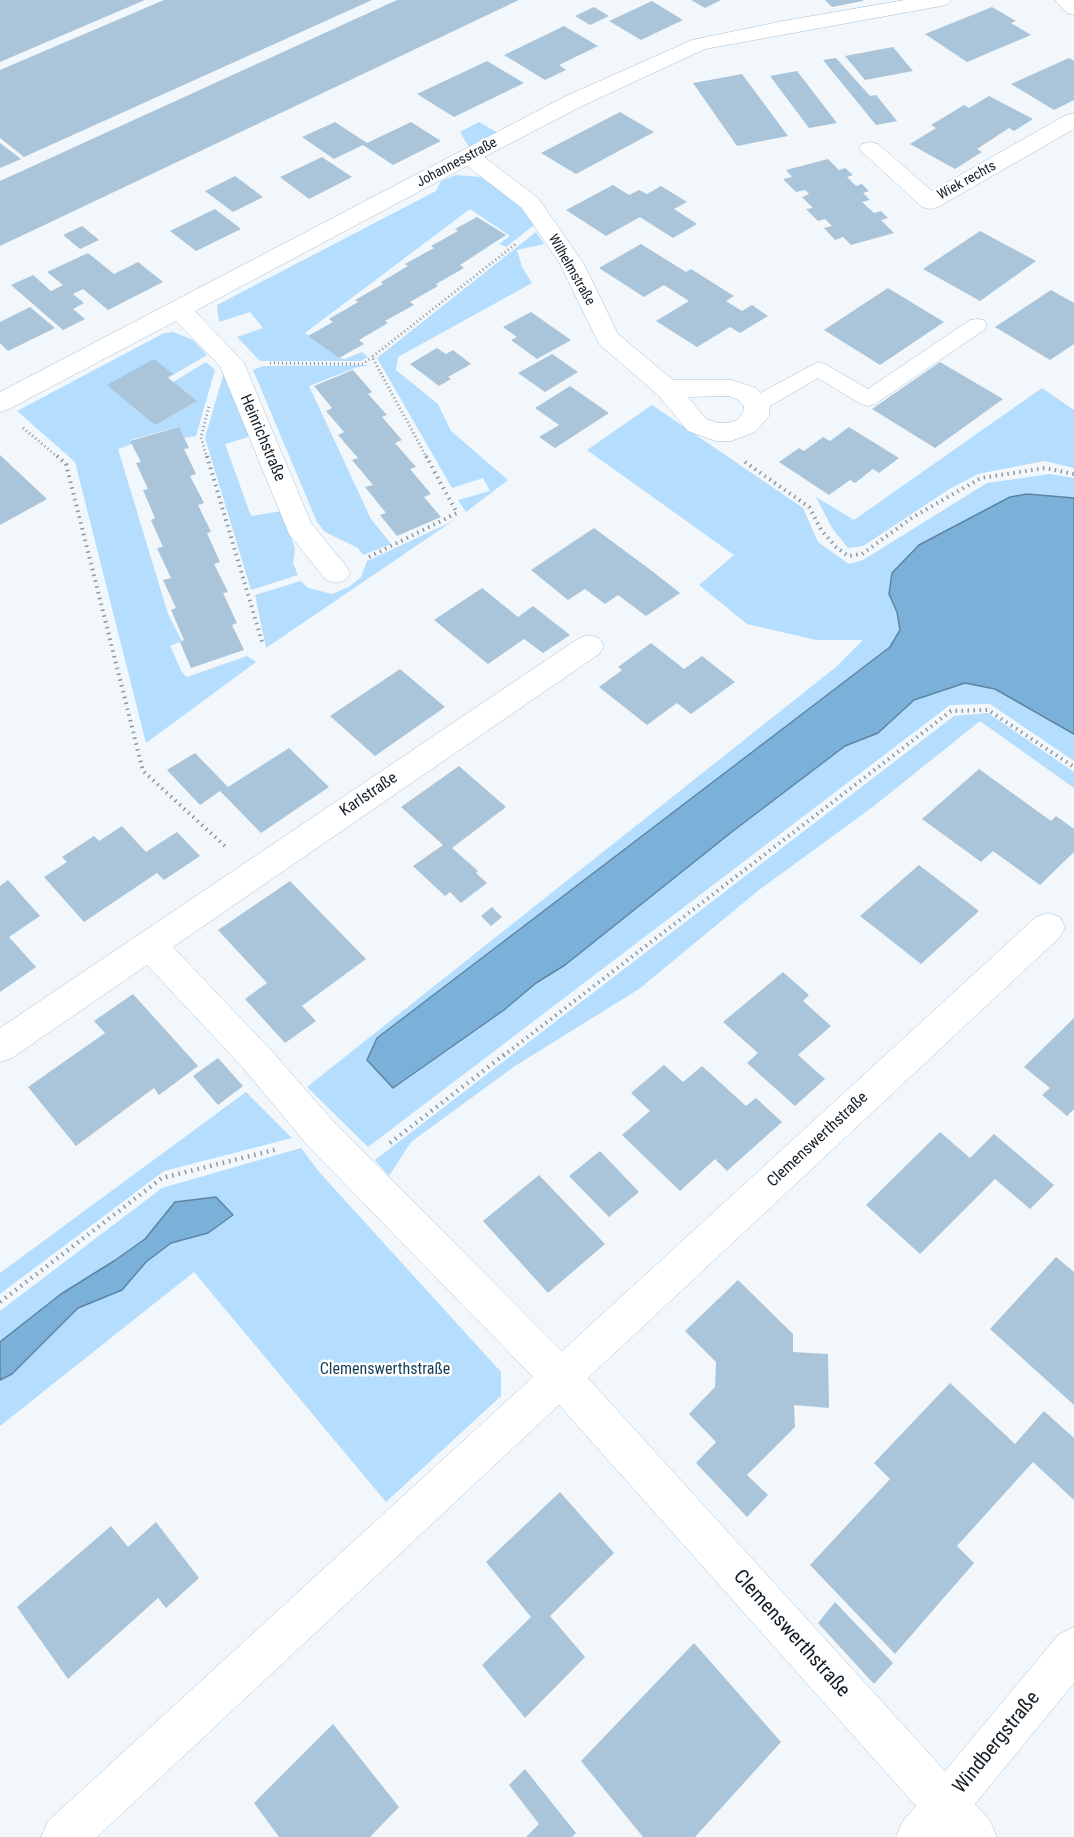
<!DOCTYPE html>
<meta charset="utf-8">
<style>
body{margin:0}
canvas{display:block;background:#f2f7fb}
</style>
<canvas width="1074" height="1837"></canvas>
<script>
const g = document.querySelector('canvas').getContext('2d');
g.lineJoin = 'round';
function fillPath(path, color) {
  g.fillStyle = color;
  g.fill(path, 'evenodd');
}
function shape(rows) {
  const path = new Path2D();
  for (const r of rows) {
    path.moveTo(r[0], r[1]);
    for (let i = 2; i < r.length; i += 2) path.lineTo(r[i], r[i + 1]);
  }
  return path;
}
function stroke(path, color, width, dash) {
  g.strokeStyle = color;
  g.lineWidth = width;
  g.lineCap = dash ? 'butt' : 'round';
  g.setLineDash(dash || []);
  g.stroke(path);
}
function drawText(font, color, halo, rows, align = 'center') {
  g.font = font + ' "Roboto Condensed",sans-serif';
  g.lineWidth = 5;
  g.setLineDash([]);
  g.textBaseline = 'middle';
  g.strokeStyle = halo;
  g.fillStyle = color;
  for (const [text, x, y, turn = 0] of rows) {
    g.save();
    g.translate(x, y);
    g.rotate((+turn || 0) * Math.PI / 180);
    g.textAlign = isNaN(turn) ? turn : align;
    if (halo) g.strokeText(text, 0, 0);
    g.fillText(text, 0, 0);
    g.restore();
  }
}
const green = shape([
 [479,122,498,133,469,147,460,132],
 [456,175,481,177,506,193,521,208,534,225,506,247,499,244,510,236,470,209,305,333,339,358,345,359,362,352,368,357,361,361,260,361,237,337,263,328,250,312,219,322,217,305,436,191,441,181],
 [536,232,544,244,517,250,522,267,532,283,398,357,396,370,438,404,451,431,508,480,466,512,266,648,255,595,301,581,308,588,332,594,349,587,361,577,367,561,449,523,466,512,458,500,490,491,483,478,452,488,377,358],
 [173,332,193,340,207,355,168,378,173,382,206,362,215,370,196,436,184,438,178,427,130,440,132,444,118,449,168,614,182,641,170,646,182,672,187,677,247,656,256,662,146,743,75,462,17,411,164,333],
 [371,365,358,367,309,386,371,519,391,544,363,555,358,548,325,532,317,522,253,370,263,366],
 [224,372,252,436,225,444,251,516,282,511,295,549,293,563,298,575,251,590,205,438],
 [1042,388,1074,410,1074,468,1044,461,978,474,951,488,863,546,848,548,832,528,816,497,854,520],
 [652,405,803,508,818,542,849,564,863,560,987,483,1050,474,1074,478,1074,761,990,704,950,705,368,1147,307,1087,836,667,863,640,816,640,747,624,699,585,734,555,587,450],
 [988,713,1074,772,1074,788,980,721,874,806,759,890,639,989,515,1066,411,1142,389,1176,375,1160,954,716],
 [246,1092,292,1138,164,1171,0,1294,0,1273],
 [301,1148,320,1173,501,1372,501,1396,386,1502,194,1272,0,1426,0,1311,162,1188]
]);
const water = shape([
 [1027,494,1074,498,1074,734,995,689,965,683,914,700,878,733,845,746,733,831,565,965,536,983,504,1010,393,1088,367,1060,377,1038,890,647,900,630,897,612,889,594,892,573,919,545,1010,497,1027,494],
 [216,1197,233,1215,208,1233,171,1243,146,1262,122,1290,78,1308,12,1374,0,1380,0,1342,61,1294,114,1261,145,1239,175,1202,216,1197]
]);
const building = shape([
 [0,0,145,0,0,62],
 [164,0,372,0,24,157,0,138,0,70],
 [397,0,519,0,0,246,0,181],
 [691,0,721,0,705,8],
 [825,0,863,0,863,1,832,7],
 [652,1,683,20,641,40,609,21],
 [594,7,609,16,590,25,575,16],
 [992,7,1016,21,1011,23,1031,35,967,62,925,34],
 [564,26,598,46,559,65,566,70,545,80,504,55],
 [893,47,913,71,865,80,845,56],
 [836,58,870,96,876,95,897,121,876,125,823,60],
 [1069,58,1074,61,1074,100,1054,110,1011,84],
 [487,61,524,83,454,117,417,94],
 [797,71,837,123,809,128,770,76],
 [742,74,788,136,737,146,693,83],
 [989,96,1033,119,1014,131,1009,128,977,149,982,152,955,169,910,144,936,128,931,125,964,105,969,108],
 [620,112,654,132,576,174,541,153],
 [335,122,367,143,411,122,441,141,393,165,363,145,334,159,302,137],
 [0,143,21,159,0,168],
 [322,157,352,177,309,199,280,177],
 [828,159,839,170,845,168,853,175,847,177,856,186,862,184,869,191,863,193,870,200,862,202,874,213,881,211,888,218,881,220,894,233,851,245,843,237,835,240,824,228,832,226,825,219,818,221,806,209,813,208,802,197,809,194,805,190,796,192,783,179,792,177,786,170],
 [235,176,263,197,233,212,205,191],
 [613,185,629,195,639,190,647,194,661,186,687,202,674,209,697,224,673,238,640,217,606,236,566,210],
 [215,209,241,229,196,251,170,231],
 [477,217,506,235,460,265,464,268,436,284,438,286,410,302,414,305,385,321,388,323,359,340,364,344,339,358,308,336,333,322,329,319,358,302,355,300,383,284,381,282,408,266,405,264,434,248,431,246,458,231,455,229],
 [82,226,99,240,80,249,63,235],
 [980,231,1036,261,980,301,923,269],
 [641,244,686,272,691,269,734,296,726,301,742,311,752,305,768,316,740,333,730,327,697,347,656,321,689,301,664,285,644,297,599,268],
 [88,253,114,274,138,262,163,282,108,310,83,289,73,294,84,303,73,309,85,319,63,330,11,285,33,275,51,291,63,285,47,272],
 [888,288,944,322,880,365,824,330],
 [1051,290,1074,303,1074,344,1050,360,995,327],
 [30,307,55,328,8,351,0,343,0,322],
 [531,312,571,340,537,359,511,340,517,337,503,327],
 [437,348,446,354,453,350,471,364,448,377,451,379,439,386,410,364],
 [552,354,578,372,545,392,518,373],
 [154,359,173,374,167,377,197,401,155,425,107,385],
 [940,362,1003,399,935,448,872,409],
 [353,370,372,392,368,394,387,415,382,417,402,440,395,443,416,467,410,469,431,494,424,497,441,517,397,536,380,515,386,513,365,487,373,485,352,460,358,458,338,435,344,432,326,411,332,408,314,386],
 [570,386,609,413,555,448,539,437,559,425,535,408],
 [179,427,189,448,184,449,196,474,190,476,204,503,198,505,211,532,207,533,220,562,214,564,228,592,223,593,237,623,232,625,244,650,191,668,180,642,184,640,171,610,176,608,163,580,171,578,157,548,163,547,151,520,155,518,143,490,148,489,136,463,141,462,130,441],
 [849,427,899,458,879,473,873,469,855,483,850,480,829,495,779,462,799,448,804,451,823,437,830,441],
 [0,455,47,499,0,525],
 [594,528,652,571,680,593,646,616,618,595,605,604,585,589,568,600,531,570],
 [482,588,518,617,533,606,570,635,543,653,524,639,488,664,434,620],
 [651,643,684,669,702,656,735,682,691,714,677,703,647,725,599,687,622,670,618,667],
 [400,669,445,707,375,756,330,716],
 [289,748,329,787,261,833,220,791,200,805,167,770,195,753,228,787],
 [459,766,506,807,452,848,478,871,476,873,487,883,461,903,450,892,445,896,413,866,443,845,401,807],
 [979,769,1051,821,1056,816,1074,829,1074,852,1040,885,993,851,981,862,922,819],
 [122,826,146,852,177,832,200,856,164,880,157,873,84,922,44,877,67,862,62,857,94,836,99,841],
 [919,865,979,911,921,964,860,916],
 [8,880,40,916,9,937,36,967,0,992,0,886],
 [290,881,366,959,302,1006,316,1021,285,1043,245,999,267,983,218,930],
 [492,907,502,917,491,926,481,916],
 [783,972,809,995,803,1001,831,1026,798,1055,825,1079,795,1106,747,1063,758,1053,723,1022],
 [133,994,198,1066,159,1095,154,1088,76,1146,28,1087,105,1033,94,1021],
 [1074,1018,1074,1109,1067,1116,1042,1095,1050,1088,1024,1067],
 [218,1058,243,1086,218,1105,193,1076],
 [664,1065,683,1082,702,1066,746,1106,756,1098,782,1122,727,1171,715,1159,680,1191,622,1135,650,1111,631,1093],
 [940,1132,970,1158,994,1134,1054,1185,1030,1209,995,1179,920,1254,866,1205],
 [600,1151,639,1192,609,1217,569,1176],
 [539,1175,605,1244,548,1293,483,1221],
 [1056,1257,1074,1272,1074,1405,990,1329],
 [738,1280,793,1334,793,1352,828,1354,829,1408,794,1405,795,1427,747,1475,768,1495,747,1517,696,1463,716,1442,689,1414,715,1387,716,1362,685,1331],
 [950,1383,1015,1444,1044,1411,1074,1438,1074,1500,1033,1462,957,1546,974,1563,895,1654,810,1565,890,1479,874,1463],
 [560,1492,614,1553,550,1616,585,1657,525,1718,482,1665,531,1617,486,1562],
 [156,1522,199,1578,166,1608,158,1598,68,1679,17,1607,111,1526,128,1547],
 [835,1602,893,1663,874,1684,818,1623],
 [694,1643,781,1742,695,1837,643,1837,581,1761],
 [333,1724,399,1807,370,1837,279,1837,254,1803],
 [525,1769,576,1833,572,1837,526,1837,539,1824,509,1785]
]);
const pathFar2 = shape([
 [270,363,363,364,372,357],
 [23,428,59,458],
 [207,458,201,437,209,406],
 [427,458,372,357,517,243]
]);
const pathFar1 = shape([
 [57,456,66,464,143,771,226,847],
 [207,456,262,642],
 [745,462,809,507,822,531,836,547,848,556,862,554,913,517,981,478,1045,468,1074,474],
 [369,557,457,513,426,456],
 [503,1056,951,711,988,710,1074,767]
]);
const path = shape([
 [390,1143,505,1054],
 [0,1302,162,1178,278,1149]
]);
const service = shape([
 [977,319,984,320,987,325,984,330,875,404,868,406,861,404,818,378,765,409,757,411,749,409,746,404,749,399,818,362,825,364,868,389,970,320,977,319]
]);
const minor = shape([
 [905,0,951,0,948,4,941,6,705,49,582,106,484,157,538,198,584,264,618,334,673,380,732,380,756,388,766,398,770,404,769,416,755,432,731,441,716,441,688,431,658,395,599,344,560,264,522,208,467,166,195,311,244,363,311,523,346,566,350,573,346,580,336,583,326,580,289,534,220,366,176,321,9,409,0,412,0,392,566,96,692,40,783,21,905,0],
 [729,396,738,400,744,406,743,413,737,420,728,423,718,423,706,419,688,397,729,396],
 [1055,0,1074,0,1074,15,1067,13,1055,0],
 [1074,113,1074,129,938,207,930,209,922,207,859,149,862,144,870,142,878,144,932,191,1066,115,1074,113],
 [589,635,599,638,604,646,599,654,173,947,269,1048,333,1121,562,1351,1036,917,1048,913,1060,917,1065,927,1060,937,588,1378,945,1771,1059,1634,1074,1627,1074,1683,975,1804,990,1821,997,1837,896,1837,903,1821,916,1806,559,1405,97,1837,41,1837,48,1821,533,1377,307,1145,245,1070,147,965,12,1058,0,1062,0,1028,579,638,589,635]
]);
const farStreetnames = [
 ["Johannesstraße",457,163,-28],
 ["Wiek rechts",967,181,-29],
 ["Wilhelmstraße",571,270,60]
];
const streetNames = [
 ["Heinrichstraße",262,438,67],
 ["Karlstraße",369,795,-34],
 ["Clemenswerthstraße",818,1140,-43]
];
const parkNames = [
 ["Clemenswerthstraße",385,1370]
];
const nearStreetnames = [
 ["Clemenswerthstraße",791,1634,48],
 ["Windbergstraße",997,1743,-51]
];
fillPath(green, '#b5ddfd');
fillPath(water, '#7bb0d9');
stroke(water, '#5c84a4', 1.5);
fillPath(building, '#aac4d9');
stroke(service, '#a6c0d5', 1);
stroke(minor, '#a6c0d5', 1);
stroke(pathFar2, '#90979d', 3, [1, 3]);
stroke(pathFar1, '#90979d', 4, [1.5, 4.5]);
stroke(path, '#90979d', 4.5, [1.5, 5]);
fillPath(service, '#fff');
fillPath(minor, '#fff');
drawText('14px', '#151f27', '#fff', farStreetnames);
drawText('16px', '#151f27', '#fff', streetNames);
drawText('16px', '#133d59', '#fff', parkNames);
drawText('20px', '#151f27', '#fff', nearStreetnames);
</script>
